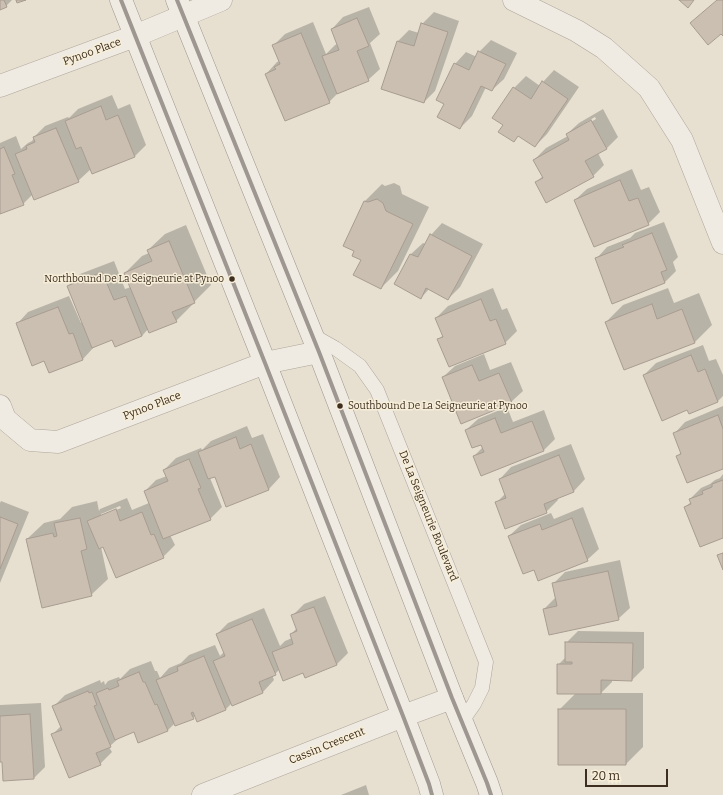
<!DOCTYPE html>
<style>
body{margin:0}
#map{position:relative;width:723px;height:795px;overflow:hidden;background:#e7e0d1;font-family:Bitter,serif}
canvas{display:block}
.scale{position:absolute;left:585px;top:769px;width:83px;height:18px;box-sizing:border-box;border:2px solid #3d2e20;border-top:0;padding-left:5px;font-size:12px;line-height:14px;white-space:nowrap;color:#3d2e20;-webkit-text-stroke:3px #f7eed8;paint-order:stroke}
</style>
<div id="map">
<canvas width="723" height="795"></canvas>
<div class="scale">20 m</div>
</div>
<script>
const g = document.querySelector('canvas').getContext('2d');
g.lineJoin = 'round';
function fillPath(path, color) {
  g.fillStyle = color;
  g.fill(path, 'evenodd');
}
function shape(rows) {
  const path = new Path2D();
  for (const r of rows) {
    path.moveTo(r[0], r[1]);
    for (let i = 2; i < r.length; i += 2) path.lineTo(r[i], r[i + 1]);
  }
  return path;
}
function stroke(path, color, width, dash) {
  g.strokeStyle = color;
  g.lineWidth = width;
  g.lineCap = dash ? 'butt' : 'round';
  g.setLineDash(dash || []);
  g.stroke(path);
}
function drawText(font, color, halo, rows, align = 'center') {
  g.font = font + ' Bitter,serif';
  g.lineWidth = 3;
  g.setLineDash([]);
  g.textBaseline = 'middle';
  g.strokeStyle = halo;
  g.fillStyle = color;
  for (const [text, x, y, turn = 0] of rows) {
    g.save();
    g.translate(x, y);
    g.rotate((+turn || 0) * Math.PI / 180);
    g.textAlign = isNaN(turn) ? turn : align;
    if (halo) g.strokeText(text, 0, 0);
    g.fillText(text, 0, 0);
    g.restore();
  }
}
const shadow = shape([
 [0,0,12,0,6,6,0,9],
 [369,7,380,34,370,43,380,69,368,80,340,91,329,102,266,74,277,62,280,61,274,45,285,34,313,22,326,54,335,45,338,44,332,29,343,17],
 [434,12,459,21,435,91,424,102,398,41,409,30,419,33,422,24],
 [491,40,517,53,504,79,492,90,486,87,472,116,460,128,445,104,455,64,466,52,477,57,479,52],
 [554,70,579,87,547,134,535,146,519,135,514,141,504,125,494,118,514,88,526,76,540,86,543,82],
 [112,95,118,109,130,104,146,145,135,156,91,169,78,181,33,194,23,204,0,213,0,143,16,136,21,149,28,143,32,141,34,138,34,137,45,126,68,117,69,118,78,109],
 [603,109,618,137,607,148,598,153,604,165,593,176,536,182,543,176,534,160,546,148,568,136,567,134,579,123],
 [595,117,596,119,580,128,580,126],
 [632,169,641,190,649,187,660,212,648,224,575,200,587,189],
 [394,183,400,186,402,194,429,207,398,271,381,288,356,251,344,245,365,201,382,184,385,186],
 [664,222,678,257,673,262,676,271,664,283,596,259,607,247,630,238,635,233],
 [442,223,483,244,460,287,448,299,429,289,421,298,395,284,411,254,423,243,426,244,431,235],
 [186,225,211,285,194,302,192,303,193,304,176,321,148,329,142,336,113,339,94,346,94,347,83,359,50,372,45,360,17,324,28,312,69,296,81,323,83,322,68,286,80,274,114,261,125,289,131,287,125,273,142,256,149,253,148,250,165,234],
 [493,288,502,310,507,308,517,331,505,343,438,340,443,335,436,318,448,306],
 [668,288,674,303,699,293,712,325,695,342,625,369,606,322,623,305],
 [703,345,709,361,716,359,723,375,723,396,718,401,688,409,644,375,656,363],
 [484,354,490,370,511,362,523,391,511,402,443,377,455,366],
 [723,406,723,468,677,457,681,452,674,434,685,422],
 [507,407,513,422,544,410,555,439,544,450,474,456,483,447,466,430,478,419],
 [247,426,252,438,263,434,280,477,269,489,227,505,215,475,210,478,222,507,210,519,170,535,175,545,163,557,104,546,101,547,108,579,91,595,27,539,44,523,60,519,72,507,97,501,99,511,100,509,127,498,132,510,149,503,145,491,156,480,167,476,164,470,176,458,201,448,202,450,211,441],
 [120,506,121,508,101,516,101,514],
 [571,444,585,479,574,491,557,498,558,500,546,512,496,503,506,493,500,479,511,467],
 [723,474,723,537,685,507,691,502,690,499,701,488,710,484,715,480,720,478],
 [1,501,29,512,0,583,0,503],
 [583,507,599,549,587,560,534,568,509,536,521,525,551,513,554,519],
 [620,560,630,608,618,619,544,609,556,597,553,584,565,572],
 [325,596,348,653,336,665,303,672,280,669,275,674,272,675,274,680,263,692,232,704,232,703,225,710,196,715,193,718,175,723,168,730,139,742,134,731,121,736,109,747,112,752,100,764,53,734,61,726,53,707,65,695,100,680,101,683,104,681,105,685,108,681,119,677,120,679,130,669,151,661,155,671,157,671,160,678,169,668,181,663,189,655,215,645,220,656,224,652,217,634,228,623,264,608,280,646,285,641,292,638,291,634,297,628,292,616,304,604],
 [578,631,644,632,644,668,632,680,612,680,612,682,601,693,643,693,643,747,626,764,559,710,576,693,558,665,566,657,566,643],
 [41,703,45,767,34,778,3,761,0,761,0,705],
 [366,785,369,795,341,795]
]);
const building = shape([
 [0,0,4,0,7,7,0,10,0,0],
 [16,0,26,0,17,3,16,0],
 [679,0,694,0,688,8,679,0],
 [717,0,723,0,723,36,721,34,708,45,690,23,717,0],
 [357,18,369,46,357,51,369,81,337,94,322,56,339,50,331,29,357,18],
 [421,23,448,32,424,103,381,89,397,41,414,46,421,23],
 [301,33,330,103,285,121,265,74,276,69,274,67,280,64,272,45,301,33],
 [478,51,506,64,492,91,481,86,460,129,437,117,444,104,436,100,454,63,469,70,478,51],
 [542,81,568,99,535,147,518,136,514,142,498,132,503,125,492,118,513,87,531,99,542,81],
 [101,106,106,120,118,115,135,157,92,174,81,147,76,149,65,121,101,106],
 [591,120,607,149,585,161,594,177,546,203,535,182,543,178,533,160,569,140,566,134,591,120],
 [56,128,79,182,34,200,15,154,27,149,26,146,35,142,33,137,56,128],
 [4,147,15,174,12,175,24,205,0,214,0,149,4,147],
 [620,180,629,201,638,198,649,225,594,247,574,200,620,180],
 [377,199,383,203,386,211,413,224,381,289,353,275,361,260,352,256,354,251,343,246,364,201,368,202,377,199],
 [652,233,667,270,661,272,665,283,612,304,595,258,624,247,622,245,652,233],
 [430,234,472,256,448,300,426,288,421,299,394,284,410,254,418,257,430,234],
 [169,241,195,303,172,312,177,322,149,333,124,273,152,261,147,250,169,241],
 [102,272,114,300,126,296,142,336,115,347,112,340,92,348,67,286,102,272],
 [481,299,490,321,496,319,506,344,449,367,437,339,443,337,435,318,481,299],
 [652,304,657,319,682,309,695,343,624,370,605,322,652,304],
 [58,307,69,334,73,333,83,360,49,373,44,361,32,366,16,323,58,307],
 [691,355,698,372,705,369,718,402,689,414,687,410,662,421,643,375,691,355],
 [472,365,479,381,499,373,512,403,461,424,442,377,472,365],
 [718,415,723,429,723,469,687,483,676,456,681,454,673,433,718,415],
 [495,418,501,433,532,421,544,451,481,476,473,456,484,452,481,445,472,448,465,430,495,418],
 [236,437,240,449,251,444,269,490,226,507,215,477,208,479,198,452,236,437],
 [559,455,574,492,544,504,547,513,505,529,495,502,506,498,499,479,559,455],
 [189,459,201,488,198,489,211,520,163,539,144,491,168,481,163,470,189,459],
 [723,480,723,538,700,547,684,507,691,504,689,499,703,494,702,491,712,487,712,484,723,480],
 [116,509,120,521,142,512,151,535,154,534,164,558,116,578,103,547,99,549,87,521,116,509],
 [0,517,18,524,0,569,0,517],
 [80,518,87,549,81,551,92,596,42,608,26,539,53,533,54,537,57,536,54,523,80,518],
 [572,518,588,561,538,581,534,570,523,574,508,536,540,524,542,530,572,518],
 [723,553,723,570,717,555,723,553],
 [608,571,619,620,549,635,543,609,557,606,552,583,608,571],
 [314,607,337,665,305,678,303,673,283,681,272,652,293,644,290,634,297,631,291,615,314,607],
 [252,619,276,675,259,682,263,693,232,706,213,661,225,656,216,634,252,619],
 [565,642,633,643,632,681,601,680,601,694,557,694,557,664,572,664,572,662,565,662,565,642],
 [204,656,226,710,197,722,193,712,191,713,194,719,175,726,156,680,178,671,177,667,204,656],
 [139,672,143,682,145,682,155,705,157,704,168,731,138,743,134,732,115,740,96,693,108,688,109,690,119,686,117,681,139,672],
 [88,691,89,693,92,692,97,705,94,706,111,747,96,753,101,765,69,778,51,734,62,730,52,706,88,691],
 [558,709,626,709,626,765,558,765,558,709],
 [30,714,34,779,3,781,2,762,0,762,0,716,30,714]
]);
const lane = shape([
 [312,335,335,348,360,366,377,390,486,662,482,688,474,704,462,721]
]);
const street = shape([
 [514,0,577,31,604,48,649,88,682,140,723,243],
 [0,86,135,36,221,0],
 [0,406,5,419,30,440,58,442,265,363,319,352],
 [203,795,403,716,452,698]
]);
const secondary = shape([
 [121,0,265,363,403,716,429,784,432,795],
 [177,0,319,352,452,698,487,783,491,795]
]);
const bus1 = shape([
 [121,0,265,363,403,716,429,784,432,795],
 [177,0,319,352,452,698,487,783,491,795]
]);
const markers = [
 [232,279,3.5,"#3d2e20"],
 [340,406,3.5,"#3d2e20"]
];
const busNames = [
 ["Northbound De La Seigneurie at Pynoo",224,279],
 ["Southbound De La Seigneurie at Pynoo",348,406,"left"]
];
const streetNames = [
 ["Pynoo Place",92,52,-20],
 ["Pynoo Place",152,406,-21],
 ["De La Seigneurie Boulevard",428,516,68],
 ["Cassin Crescent",327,746,-22]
];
fillPath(shadow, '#0003');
fillPath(building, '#cbbfb2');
stroke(building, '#a89c90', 1);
stroke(lane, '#ada599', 15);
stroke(street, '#ada599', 23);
stroke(secondary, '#9c958a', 23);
stroke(lane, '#efebe3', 14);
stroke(street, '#efebe3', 22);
stroke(secondary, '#efebe3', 22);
stroke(bus1, '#9e9690', 4);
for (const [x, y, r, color] of markers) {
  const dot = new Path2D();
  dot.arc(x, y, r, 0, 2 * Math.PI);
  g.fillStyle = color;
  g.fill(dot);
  stroke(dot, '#f7eed8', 1.5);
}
drawText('10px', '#3d2e20', '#f7eed8', busNames, 'right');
drawText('11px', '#3d2e20', '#f7eed8', streetNames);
</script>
